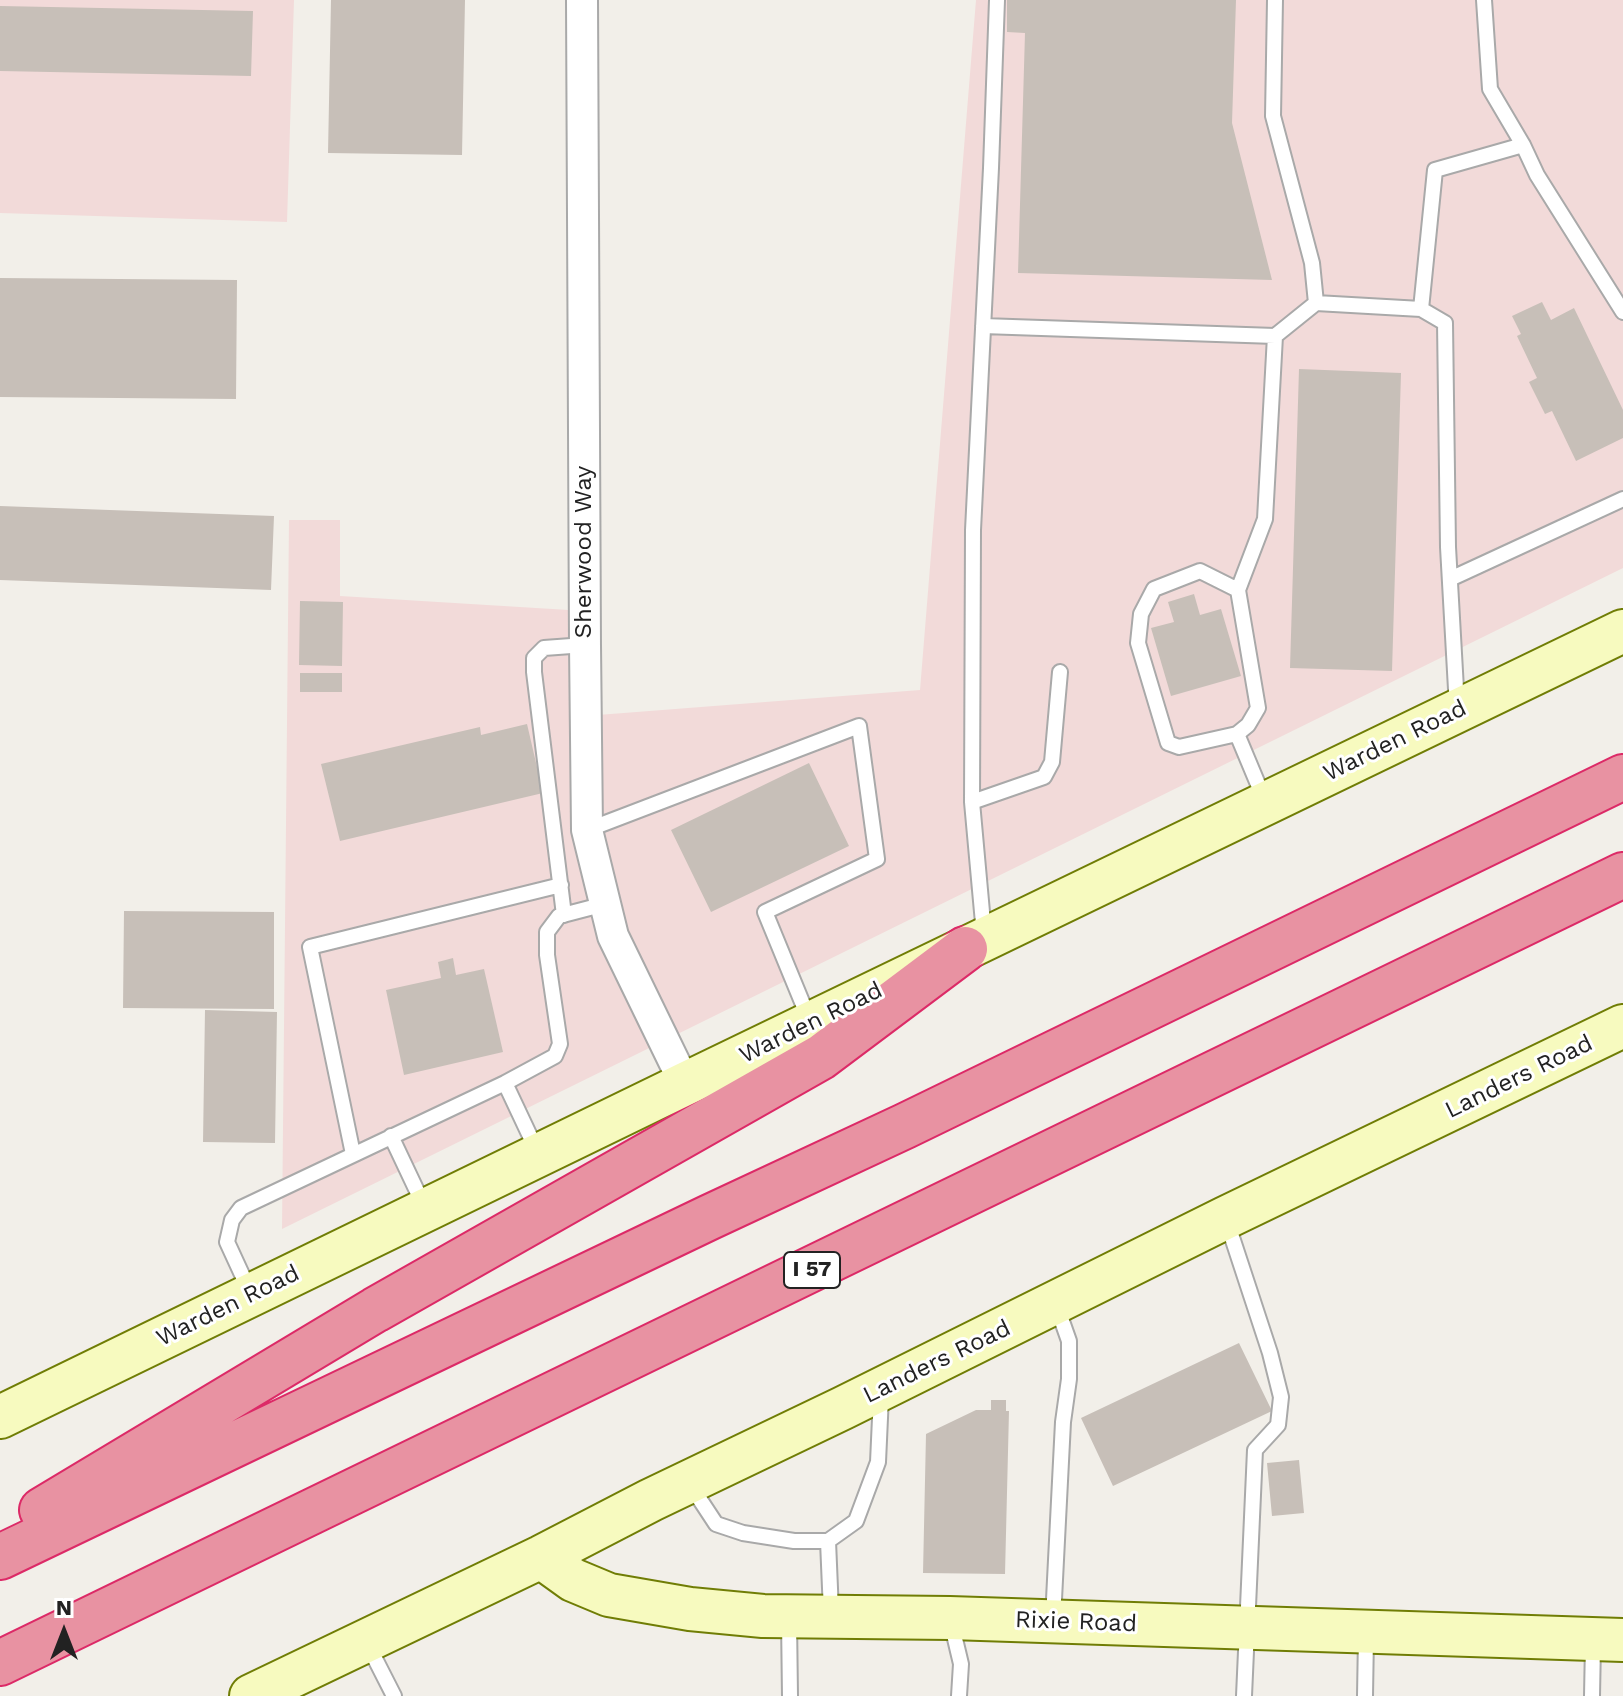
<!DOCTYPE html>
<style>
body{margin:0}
#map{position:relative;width:1623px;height:1696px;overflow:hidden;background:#f2efe9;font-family:"Work Sans",sans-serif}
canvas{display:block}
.north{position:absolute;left:24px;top:1592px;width:80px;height:80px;-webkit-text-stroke:6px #fff;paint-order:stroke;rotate:0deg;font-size:22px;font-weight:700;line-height:32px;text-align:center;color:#222}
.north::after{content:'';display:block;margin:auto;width:28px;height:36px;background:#222;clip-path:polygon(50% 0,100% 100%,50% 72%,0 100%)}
</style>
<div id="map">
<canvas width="1623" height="1696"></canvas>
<div class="north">N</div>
</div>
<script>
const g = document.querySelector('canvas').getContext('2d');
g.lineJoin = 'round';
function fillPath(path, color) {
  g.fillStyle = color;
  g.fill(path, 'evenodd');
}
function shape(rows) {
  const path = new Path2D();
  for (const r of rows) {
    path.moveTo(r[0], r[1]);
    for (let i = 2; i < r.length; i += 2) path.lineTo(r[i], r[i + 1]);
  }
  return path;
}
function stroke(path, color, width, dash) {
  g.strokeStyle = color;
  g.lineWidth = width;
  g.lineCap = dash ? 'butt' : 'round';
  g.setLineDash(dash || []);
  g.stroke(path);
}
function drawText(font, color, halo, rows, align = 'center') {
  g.font = font + ' "Work Sans",sans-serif';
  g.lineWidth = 6;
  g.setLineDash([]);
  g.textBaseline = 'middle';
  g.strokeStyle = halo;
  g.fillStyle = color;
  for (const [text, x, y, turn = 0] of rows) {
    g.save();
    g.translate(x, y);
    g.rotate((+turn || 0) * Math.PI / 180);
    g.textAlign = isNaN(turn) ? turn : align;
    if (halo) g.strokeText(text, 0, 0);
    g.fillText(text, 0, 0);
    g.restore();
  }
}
const commercial = shape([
 [0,0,294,0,287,222,0,213],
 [976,0,1623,0,1623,568,282,1229,289,520,340,520,340,596,585,611,585,716,920,690]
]);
const building = shape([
 [331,0,465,0,462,155,328,153],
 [1007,0,1236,0,1232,123,1272,280,1018,273,1025,33,1007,32],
 [0,6,253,11,251,76,0,71],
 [0,278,237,280,236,399,0,397],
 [1542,302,1551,320,1574,308,1623,410,1623,438,1576,461,1552,411,1545,414,1529,382,1537,378,1517,336,1521,334,1512,316],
 [1299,369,1401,373,1392,671,1290,668],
 [0,506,274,516,271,590,0,580],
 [1194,594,1200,615,1221,609,1241,676,1171,696,1151,628,1174,622,1168,602],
 [300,601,343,602,342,666,299,665],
 [300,673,342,673,342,692,300,692],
 [527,724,543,793,340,841,321,764,480,727,481,735],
 [809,763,849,846,711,912,671,830],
 [124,911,274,912,274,1009,123,1008],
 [453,958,456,975,484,969,503,1052,404,1075,386,990,441,978,438,962],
 [205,1010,277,1012,275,1143,203,1142],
 [1239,1343,1272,1411,1113,1486,1081,1418],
 [991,1400,1006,1400,1006,1411,1009,1411,1005,1574,923,1573,926,1434,976,1410,991,1410],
 [1299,1460,1304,1513,1272,1516,1267,1463]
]);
const lane = shape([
 [1275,0,1273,116,1312,263,1316,303],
 [1484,0,1490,89,1523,145,1537,175,1623,312],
 [1421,309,1435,170,1523,145],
 [983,326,1275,336],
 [1450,579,1623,499],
 [1237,734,1179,747,1168,743,1138,643,1141,614,1154,589,1200,571,1238,590],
 [1265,801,1237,734,1248,725,1258,708,1238,590,1265,519,1275,336,1316,303,1421,309,1445,323,1448,547,1457,707],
 [972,802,1044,777,1052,762,1060,672],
 [587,830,859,726,877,859,765,912,809,1019],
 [564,915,534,672,534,658,544,648,585,645],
 [984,934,972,802,973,530,991,168,997,0],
 [505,1083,537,1151],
 [391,1136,425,1208],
 [353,1154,310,947,561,885],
 [1227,1222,1270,1353,1281,1397,1278,1425,1255,1450,1244,1696],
 [250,1292,227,1242,232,1220,241,1208,505,1083,555,1056,560,1044,547,955,547,932,559,916,605,904],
 [691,1486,716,1524,743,1533,794,1541,828,1541,856,1521,878,1462,881,1396],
 [828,1541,831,1612],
 [1053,1619,1063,1422,1069,1379,1069,1341,1057,1307],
 [789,1620,790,1696],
 [951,1622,961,1664,959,1696],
 [367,1643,394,1696],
 [1365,1696,1366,1636],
 [1592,1696,1593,1644]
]);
const street = shape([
 [582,0,585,645,587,830,613,936,685,1084]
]);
const secondary = shape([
 [0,1417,685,1084,1623,631],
 [541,1557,573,1580,609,1595,690,1609,763,1616,950,1618,1623,1640],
 [251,1696,541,1557,651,1500,843,1408,1225,1218,1623,1026]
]);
const highway = shape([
 [42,1510,375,1310,821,1057,965,949],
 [0,1557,710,1217,905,1126,1623,777],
 [0,1663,1623,875]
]);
const shields = [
 [812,1270,56]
];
const shieldNames = [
 ["I 57",812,1270]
];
const streetNames = [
 ["Sherwood Way",584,552,-90],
 ["Warden Road",1395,741,-26],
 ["Warden Road",811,1023,-26],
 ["Landers Road",1519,1077,-26],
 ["Warden Road",228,1306,-26],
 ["Landers Road",937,1362,-26],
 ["Rixie Road",1076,1622,2]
];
fillPath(commercial, '#f2dad9');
fillPath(building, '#c7bfb8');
stroke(lane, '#a9a9a9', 18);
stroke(street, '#a9a9a9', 34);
stroke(secondary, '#707d05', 46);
stroke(highway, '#dc2a67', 48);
stroke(lane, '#fff', 14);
stroke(street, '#fff', 30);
stroke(secondary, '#f7fabf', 42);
stroke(highway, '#e892a2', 44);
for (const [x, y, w] of shields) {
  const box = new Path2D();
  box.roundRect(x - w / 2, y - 18, w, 36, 6);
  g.fillStyle = '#fff';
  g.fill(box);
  stroke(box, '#222', 2);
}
drawText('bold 22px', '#222', null, shieldNames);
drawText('24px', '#222', '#fff', streetNames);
</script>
